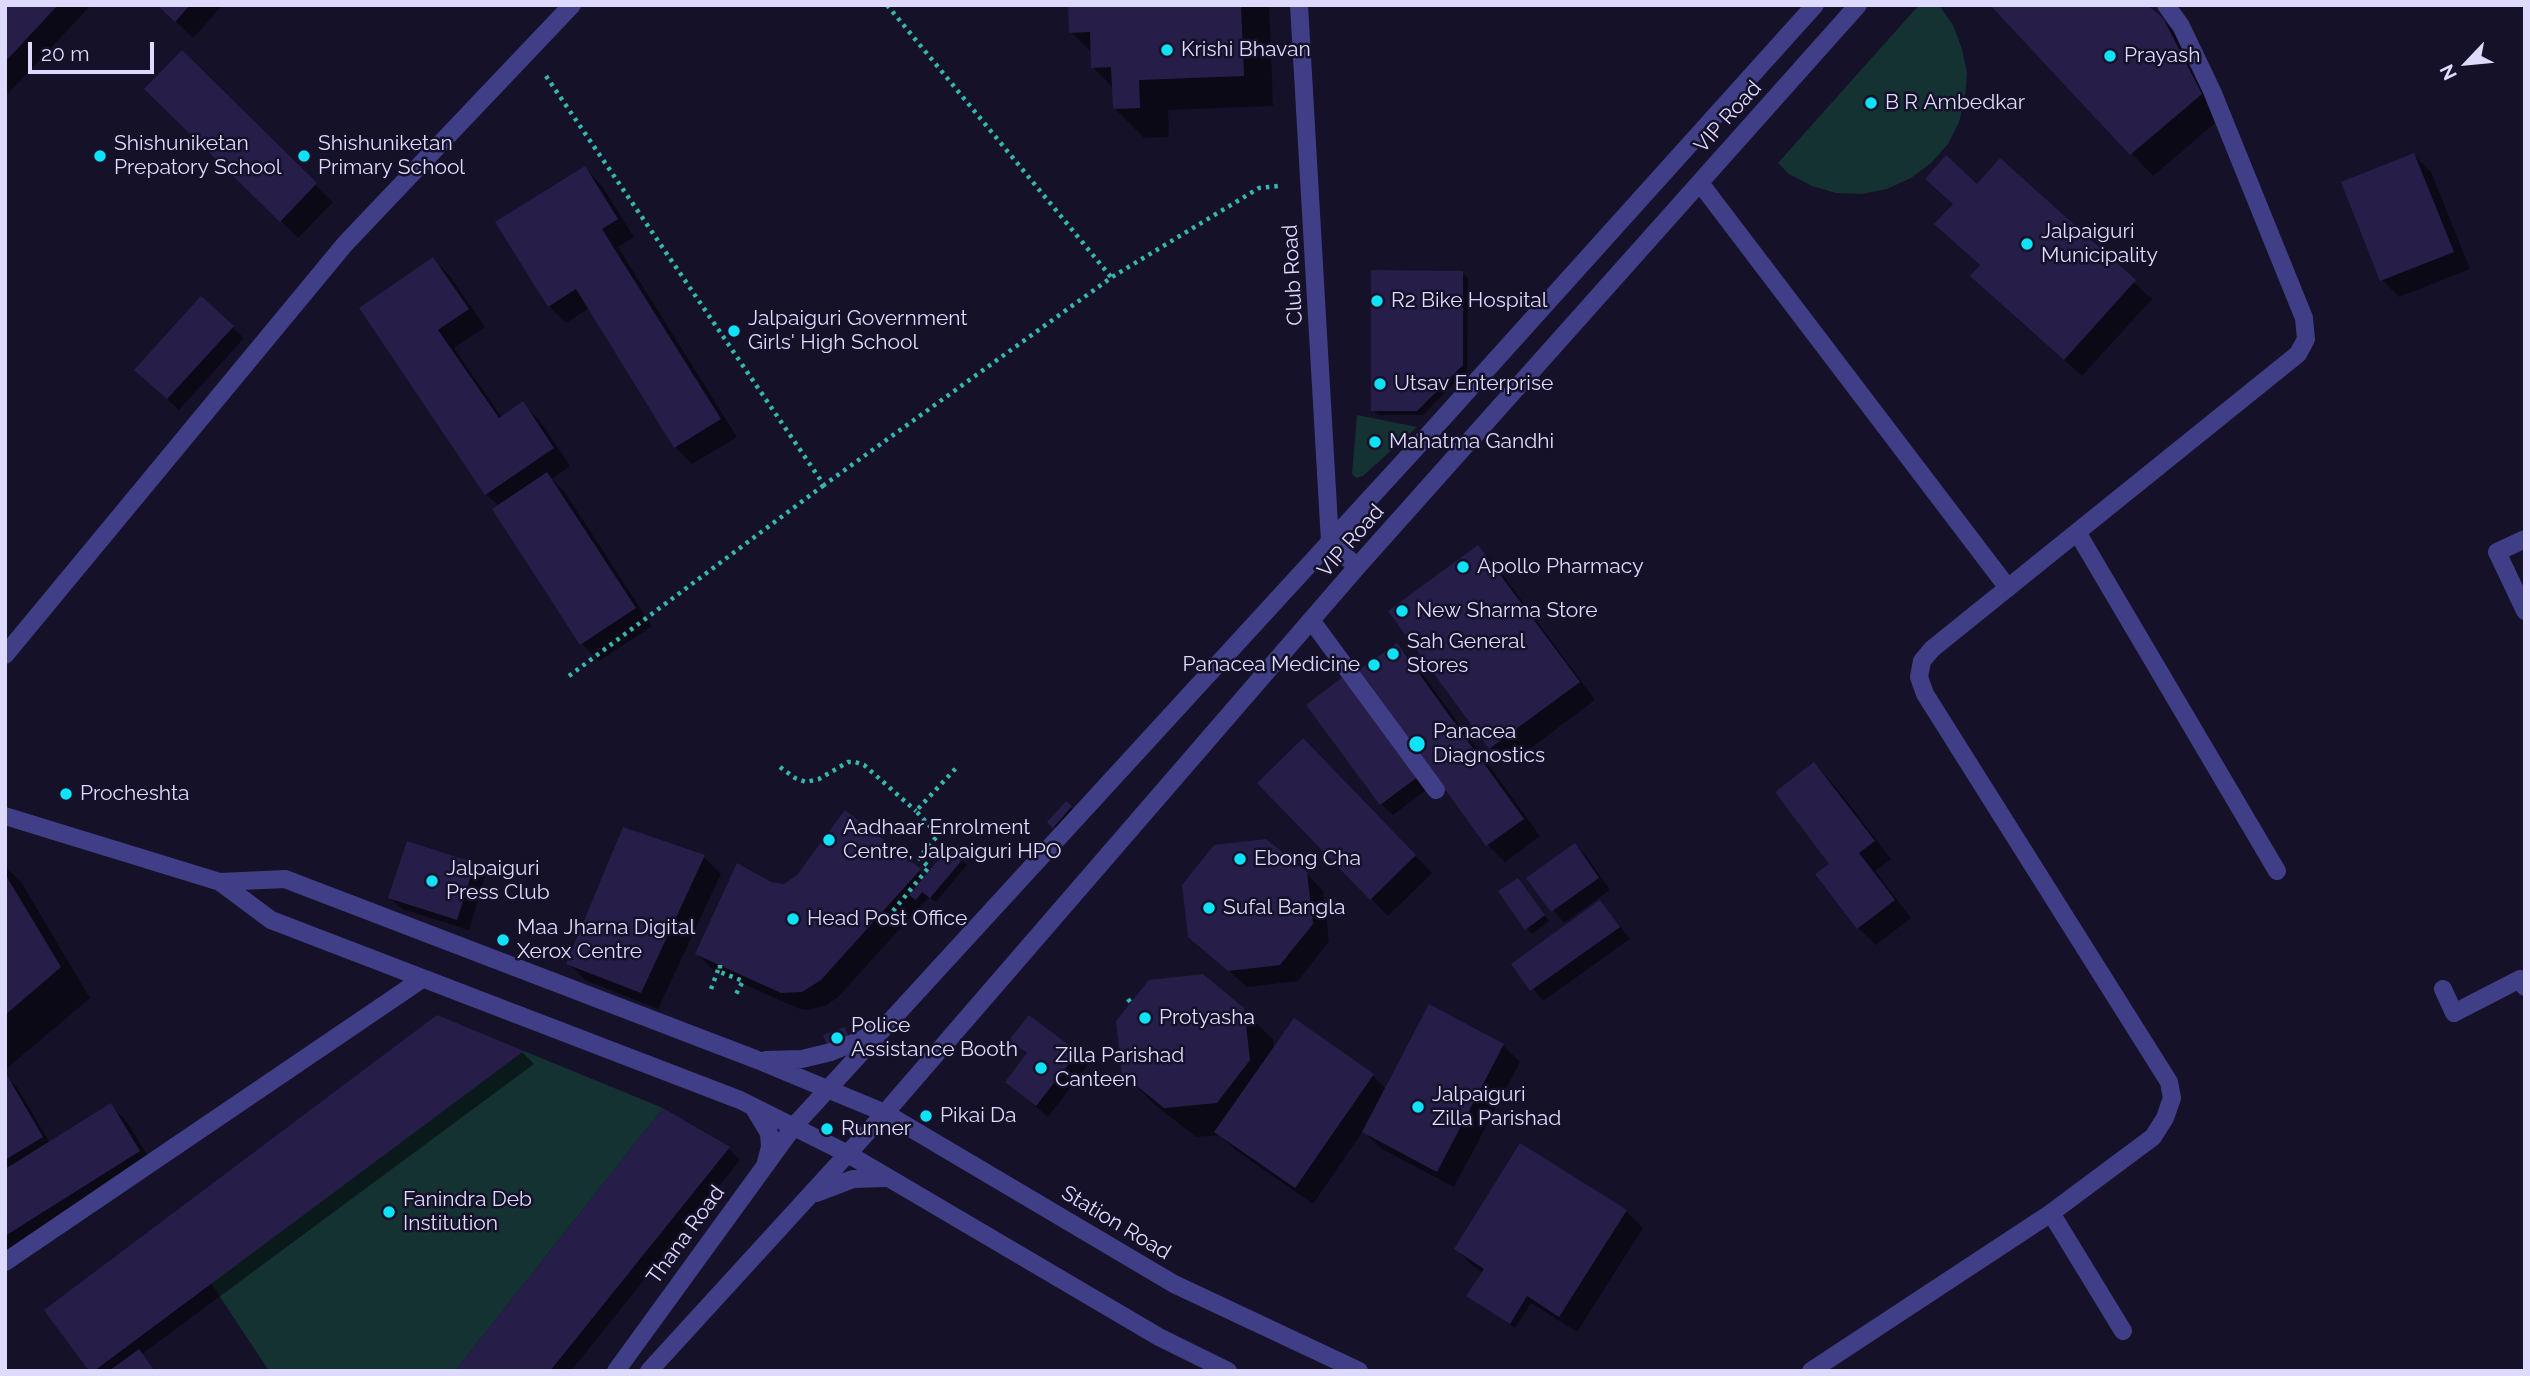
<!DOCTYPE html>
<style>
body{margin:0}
#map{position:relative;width:2530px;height:1376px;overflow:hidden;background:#151129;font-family:Raleway,sans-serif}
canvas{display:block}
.frame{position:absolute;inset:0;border:7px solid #dedafe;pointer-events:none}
.north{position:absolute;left:2432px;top:28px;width:70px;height:70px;-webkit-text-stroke:5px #151129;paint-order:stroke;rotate:244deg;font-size:19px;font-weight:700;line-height:28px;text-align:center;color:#dedafe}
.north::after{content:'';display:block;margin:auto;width:24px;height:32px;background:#dedafe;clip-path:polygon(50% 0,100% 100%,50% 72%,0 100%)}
.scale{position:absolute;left:28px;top:42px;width:126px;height:32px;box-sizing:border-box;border:4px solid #dedafe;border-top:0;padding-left:9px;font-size:21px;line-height:24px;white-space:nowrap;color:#dedafe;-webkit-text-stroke:5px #151129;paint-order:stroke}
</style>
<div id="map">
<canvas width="2530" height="1376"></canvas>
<div class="frame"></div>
<div class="north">N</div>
<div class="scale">20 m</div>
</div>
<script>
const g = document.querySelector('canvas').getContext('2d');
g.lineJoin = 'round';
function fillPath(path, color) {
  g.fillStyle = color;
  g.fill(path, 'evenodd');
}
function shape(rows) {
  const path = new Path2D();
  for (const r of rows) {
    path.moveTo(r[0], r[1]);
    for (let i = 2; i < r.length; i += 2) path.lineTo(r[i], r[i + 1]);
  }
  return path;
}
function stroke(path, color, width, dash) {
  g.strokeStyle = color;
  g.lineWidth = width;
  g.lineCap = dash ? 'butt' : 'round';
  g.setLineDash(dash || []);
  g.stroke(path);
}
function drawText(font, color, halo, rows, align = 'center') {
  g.font = font + ' Raleway,sans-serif';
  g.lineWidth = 5;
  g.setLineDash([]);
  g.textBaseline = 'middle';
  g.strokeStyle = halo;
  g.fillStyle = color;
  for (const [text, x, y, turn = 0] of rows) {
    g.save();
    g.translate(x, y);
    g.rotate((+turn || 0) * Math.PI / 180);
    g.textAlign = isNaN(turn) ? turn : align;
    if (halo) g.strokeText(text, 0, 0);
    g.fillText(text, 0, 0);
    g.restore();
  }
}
const green = shape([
 [1919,5,1939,5,1953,25,1962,49,1967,73,1965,98,1959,122,1948,144,1931,163,1911,178,1887,189,1862,194,1836,193,1812,186,1789,174,1778,163],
 [1357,415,1417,427,1363,476,1356,478,1352,474],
 [524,1051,663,1108,455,1371,269,1371,211,1283]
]);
const shadow = shape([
 [5,5,91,5,5,97],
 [158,5,223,5,193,38],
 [1070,5,1269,5,1273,106,1168,110,1169,137,1144,138,1114,108,1113,88,1093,67,1092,53,1071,32],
 [1992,5,2162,20,2185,42,2223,116,2153,176],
 [182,53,333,202,298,238,147,89],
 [2414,155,2431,172,2470,269,2399,297,2382,280],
 [2000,161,2152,299,2082,376,1989,293,1981,266],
 [585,168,602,186,634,237,618,247,737,437,692,464,675,447,589,308,566,323,549,306],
 [433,259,450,276,485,327,454,348,502,418,523,404,540,421,570,466,552,479,564,491,652,626,599,661,582,644,499,506,486,494,361,309],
 [1462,273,1468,278,1467,370,1423,415,1378,415,1373,410],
 [232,327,244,338,179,410,148,381],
 [1478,547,1495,564,1595,700,1508,765,1491,748],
 [1397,645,1414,662,1540,836,1505,862,1488,845,1362,671],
 [1344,679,1429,788,1393,815,1381,804],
 [1320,758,1432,873,1388,916,1260,783],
 [1814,764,1831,781,1891,859,1875,871,1911,918,1876,945,1858,928,1817,874,1831,864],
 [1066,803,1076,813,1059,831,1049,822],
 [845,812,926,877,962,860,967,865,936,902,929,897,838,997,827,1005,807,1010,800,1009,714,971,697,954,770,884,785,886,795,880],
 [1575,845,1586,856,1610,890,1564,923,1528,878],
 [704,857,721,874,658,1009,585,980,568,963],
 [474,865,485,876,469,930,402,909,390,898],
 [5,866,21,882,90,998,5,1070],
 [1306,873,1323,891,1329,941,1298,981,1247,987,1189,936],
 [1523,885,1549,921,1532,934,1527,929],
 [1600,902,1630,939,1543,1001,1514,964],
 [1243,1009,1273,1040,1274,1049,1373,1076,1387,1090,1503,1045,1520,1062,1454,1187,1382,1149,1363,1131,1313,1204,1234,1149,1220,1135,1196,1137,1154,1104,1123,1073],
 [437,1017,523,1053,534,1064,142,1354,156,1371,91,1371],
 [1012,1039,1077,1054,1088,1065,1048,1117,1007,1082,1028,1055],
 [5,1076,17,1087,50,1143,110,1105,127,1122,156,1169,14,1258,5,1249],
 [664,1111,729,1149,740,1160,571,1371,457,1371],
 [1626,1211,1643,1228,1577,1332,1531,1303,1515,1328,1469,1296,1483,1273,1473,1266,1456,1249]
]);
const building = shape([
 [5,5,58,5,5,62],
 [157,5,190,5,175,22],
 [1068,5,1241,5,1244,76,1139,80,1140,108,1113,109,1111,67,1091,68,1090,32,1069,33],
 [1990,5,2147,5,2163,18,2202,94,2130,155],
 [182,50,317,183,280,222,144,89],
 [2414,153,2454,252,2380,281,2341,182],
 [1946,155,1977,184,2000,158,2136,280,2064,360,1970,276,1980,265,1934,224,1953,204,1925,179],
 [585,166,618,219,602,229,721,419,674,448,576,289,548,307,495,222],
 [433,257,469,309,438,330,499,418,523,401,554,448,485,495,359,308],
 [1371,270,1463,271,1463,365,1417,411,1371,411],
 [201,296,234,326,167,399,134,370],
 [547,472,636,608,580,645,492,509],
 [1478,545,1580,682,1489,749,1388,611],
 [1397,643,1524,819,1486,846,1359,670],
 [1344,676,1419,776,1380,805,1306,705],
 [1303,738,1416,855,1370,900,1257,783],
 [1814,762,1875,841,1859,853,1895,900,1857,929,1815,874,1829,864,1775,792],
 [1066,801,1072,806,1053,828,1047,822],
 [845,810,921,869,821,980,802,992,781,993,695,954,737,863,771,882,784,884,797,875],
 [623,827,705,855,641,993,566,964],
 [1266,839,1307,872,1313,924,1280,965,1228,971,1188,937,1182,885,1214,845],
 [407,841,475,863,457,920,388,898],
 [1575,843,1599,878,1551,912,1526,878],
 [949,847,963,859,930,898,922,892,916,900,909,895],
 [5,874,61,967,5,1015],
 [1518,878,1545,915,1525,930,1498,891],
 [1600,900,1620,927,1530,991,1511,964],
 [1203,974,1244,1008,1250,1060,1217,1103,1164,1108,1122,1074,1116,1021,1149,980],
 [1429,1004,1504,1044,1437,1172,1362,1132],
 [437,1015,524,1051,94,1371,89,1371,44,1310],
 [1029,1015,1078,1052,1036,1106,1005,1082,1027,1053,1009,1040],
 [1294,1018,1374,1074,1295,1188,1214,1132],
 [845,1027,850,1040,829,1049,823,1035],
 [5,1072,43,1137,5,1160],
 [111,1103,140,1151,5,1236,5,1169],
 [663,1108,730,1147,550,1371,455,1371],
 [1520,1143,1627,1210,1559,1317,1527,1296,1510,1324,1466,1296,1484,1269,1454,1249],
 [139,1349,155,1371,109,1371]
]);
const path = shape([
 [887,5,1111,277],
 [546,76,824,485,1112,277,1259,188,1278,186],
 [569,676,824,485],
 [780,767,795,778,806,782,819,779,848,762,855,762,864,765,916,811],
 [899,917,893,911,929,867,919,858,938,835,916,811,957,767],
 [720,965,720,972,743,981,734,998],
 [711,989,718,970],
 [1128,999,1131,1003]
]);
const service = shape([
 [2525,539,2497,552,2525,611],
 [2443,989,2454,1013,2520,979,2525,987],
 [2051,1213,2123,1331]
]);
const minor = shape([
 [1299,5,1330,542],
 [1700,183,2008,588],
 [2077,532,2277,871],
 [1311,620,1436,790],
 [5,655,345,244,572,5],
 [5,1262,422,979],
 [1811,1371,2051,1213,2153,1137,2165,1118,2172,1098,2169,1082,1925,694,1919,677,1922,661,1932,649,2298,354,2306,339,2304,318,2212,91,2181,26,2166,5]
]);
const tertiary = shape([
 [1330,542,1357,567],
 [5,816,220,882,285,879,755,1059,885,1113,1174,1284,1359,1371],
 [220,882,271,920,740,1100,848,1154,1159,1337,1228,1371],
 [766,1060,802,1059,831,1052,863,1039,878,1029],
 [754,1108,769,1133,770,1147,766,1162],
 [816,1193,853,1179,886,1178],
 [616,1371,794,1126,1427,436,1815,5],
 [649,1371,885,1113,1357,567,1858,5]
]);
const markers = [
 [1167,50,7,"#0de2f7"],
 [2110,56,7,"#0de2f7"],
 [1871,103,7,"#0de2f7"],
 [100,156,7,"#0de2f7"],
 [304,156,7,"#0de2f7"],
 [2027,244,7,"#0de2f7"],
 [1377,301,7,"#0de2f7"],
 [734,331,7,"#0de2f7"],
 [1380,384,7,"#0de2f7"],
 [1375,442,7,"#0de2f7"],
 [1463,567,7,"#0de2f7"],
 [1402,611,7,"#0de2f7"],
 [1393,654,7,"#0de2f7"],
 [1374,665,7,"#0de2f7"],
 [1417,744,9,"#0de2f7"],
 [66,794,7,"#0de2f7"],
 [829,840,7,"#0de2f7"],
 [1240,859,7,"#0de2f7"],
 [432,881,7,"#0de2f7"],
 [1209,908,7,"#0de2f7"],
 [793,919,7,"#0de2f7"],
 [503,940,7,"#0de2f7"],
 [1145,1018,7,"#0de2f7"],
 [837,1038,7,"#0de2f7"],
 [1041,1068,7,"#0de2f7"],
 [1418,1107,7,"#0de2f7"],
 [926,1116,7,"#0de2f7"],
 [827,1129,7,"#0de2f7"],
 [389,1212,7,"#0de2f7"]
];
const poiNames = [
 ["Krishi Bhavan",1181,50],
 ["Prayash",2124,56],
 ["B R Ambedkar",1885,103],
 ["Shishuniketan",114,144],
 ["Prepatory School",114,168],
 ["Shishuniketan",318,144],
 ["Primary School",318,168],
 ["Jalpaiguri",2041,232],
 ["Municipality",2041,256],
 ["R2 Bike Hospital",1391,301],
 ["Jalpaiguri Government",748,319],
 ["Girls' High School",748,343],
 ["Utsav Enterprise",1394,384],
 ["Mahatma Gandhi",1389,442],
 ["Apollo Pharmacy",1477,567],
 ["New Sharma Store",1416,611],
 ["Sah General",1407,642],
 ["Stores",1407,666],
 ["Panacea Medicine",1360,665,"right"],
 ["Panacea",1433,732],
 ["Diagnostics",1433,756],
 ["Procheshta",80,794],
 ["Aadhaar Enrolment",843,828],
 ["Centre, Jalpaiguri HPO",843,852],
 ["Ebong Cha",1254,859],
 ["Jalpaiguri",446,869],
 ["Press Club",446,893],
 ["Sufal Bangla",1223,908],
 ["Head Post Office",807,919],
 ["Maa Jharna Digital",517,928],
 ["Xerox Centre",517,952],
 ["Protyasha",1159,1018],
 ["Police",851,1026],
 ["Assistance Booth",851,1050],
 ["Zilla Parishad",1055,1056],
 ["Canteen",1055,1080],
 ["Jalpaiguri",1432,1095],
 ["Zilla Parishad",1432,1119],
 ["Pikai Da",940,1116],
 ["Runner",841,1129],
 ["Fanindra Deb",403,1200],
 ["Institution",403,1224]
];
const streetNames = [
 ["VIP Road",1728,117,-48],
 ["Club Road",1293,275,-93],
 ["VIP Road",1351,541,-49],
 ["Station Road",1116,1223,31],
 ["Thana Road",686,1235,-54]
];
fillPath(green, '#143231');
fillPath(shadow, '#0007');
fillPath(building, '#261e49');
stroke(path, '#35b7ae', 4.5, [3.5, 5]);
stroke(service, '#403e86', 18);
stroke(minor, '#403e86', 18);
stroke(tertiary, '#403e86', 18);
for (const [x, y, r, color] of markers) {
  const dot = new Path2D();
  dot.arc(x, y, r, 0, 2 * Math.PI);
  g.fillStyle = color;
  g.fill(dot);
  stroke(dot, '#151129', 2.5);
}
drawText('21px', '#dedafe', '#151129', poiNames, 'left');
drawText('21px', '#dedafe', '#151129', streetNames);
</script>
